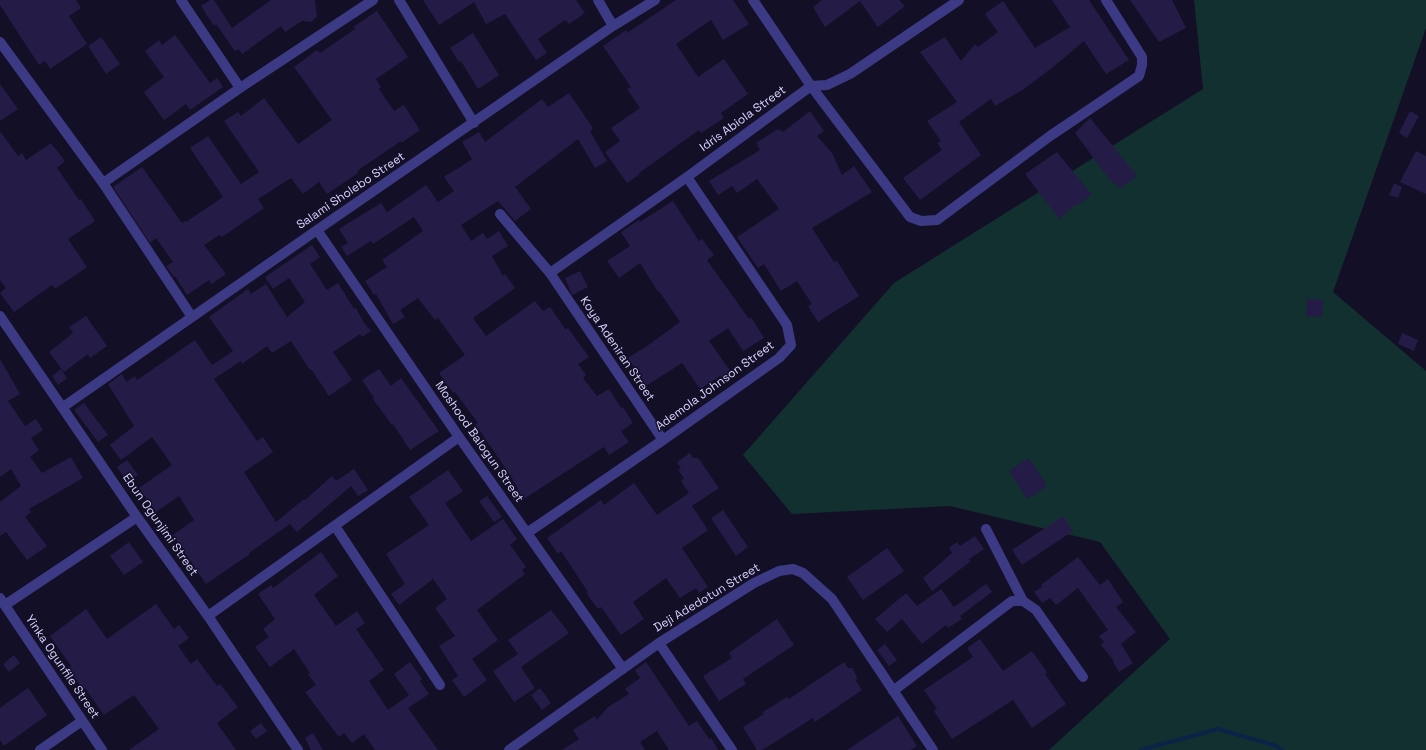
<!DOCTYPE html>
<style>
body{margin:0}
canvas{display:block;background:#130f26}
</style>
<canvas width="1426" height="750"></canvas>
<script>
const g = document.querySelector('canvas').getContext('2d');
g.lineJoin = 'round';
function fillPath(path, color) {
  g.fillStyle = color;
  g.fill(path, 'evenodd');
}
function shape(rows) {
  const path = new Path2D();
  for (const r of rows) {
    path.moveTo(r[0], r[1]);
    for (let i = 2; i < r.length; i += 2) path.lineTo(r[i], r[i + 1]);
  }
  return path;
}
function stroke(path, color, width, dash) {
  g.strokeStyle = color;
  g.lineWidth = width;
  g.lineCap = dash ? 'butt' : 'round';
  g.setLineDash(dash || []);
  g.stroke(path);
}
function drawText(font, color, halo, rows, align = 'center') {
  g.font = font + ' "Space Grotesk",sans-serif';
  g.lineWidth = 3;
  g.setLineDash([]);
  g.textBaseline = 'middle';
  g.strokeStyle = halo;
  g.fillStyle = color;
  for (const [text, x, y, turn = 0] of rows) {
    g.save();
    g.translate(x, y);
    g.rotate((+turn || 0) * Math.PI / 180);
    g.textAlign = isNaN(turn) ? turn : align;
    if (halo) g.strokeText(text, 0, 0);
    g.fillText(text, 0, 0);
    g.restore();
  }
}
const green = shape([
 [1194,0,1426,0,1426,28,1333,292,1426,371,1426,750,1049,750,1170,639,1100,542,950,506,792,514,743,455,894,283,1203,89]
]);
const stream = shape([
 [1141,750,1218,729,1274,745,1282,750]
]);
const building = shape([
 [0,0,76,0,81,8,69,16,87,44,50,69,45,61,39,65,0,5],
 [210,0,214,0,232,28,271,0,315,0,317,17,311,22,302,21,285,32,281,26,242,54,239,49,235,51,216,24,214,26,201,6],
 [423,0,576,0,585,13,569,24,565,20,538,39,547,53,536,60,505,14,486,24,474,2,439,25],
 [676,0,733,0,749,24,723,40,711,20,676,44,698,77,724,59,748,94,721,113,724,118,701,133,699,130,639,173,640,174,627,183,605,152,620,141,611,128,640,108,627,89,631,87,603,46,626,30,627,33],
 [822,0,899,0,905,6,878,27,860,1,825,27,813,7],
 [1052,0,1089,0,1129,60,1106,74,1084,41,1053,67,1024,89,995,106,991,99,959,122,981,155,920,200,903,178,942,150,937,143,941,141,927,121,957,102,920,52,945,37,961,61,975,44,978,47,998,32,985,14,1003,1,1035,48,1070,27],
 [1130,0,1172,0,1186,28,1159,42],
 [377,11,408,57,376,79,381,87,379,89,394,111,404,105,420,130,401,143,401,141,357,171,358,173,327,194,319,182,303,194,291,178,258,199,264,208,222,237,219,235,204,245,226,274,212,284,209,280,187,295,175,276,174,277,166,266,173,262,156,238,150,243,113,187,142,167,182,223,185,221,186,222,223,197,190,148,208,136,241,184,259,172,224,121,238,112,241,116,264,98,298,144,332,120,294,67,317,50,320,53,355,29,353,27],
 [473,33,499,75,478,89,461,61,459,62,450,48],
 [175,35,210,83,217,78,223,87,190,110,186,104,164,120,144,92,164,77,145,51,159,40,162,45],
 [101,37,120,64,106,74,88,46],
 [0,84,18,109,0,121],
 [569,93,593,128,590,131,607,161,595,168,578,139,515,187,531,209,515,221,498,201,461,225,471,241,483,233,487,239,499,231,508,246,492,256,503,276,505,274,515,288,473,318,486,336,535,301,543,311,550,307,566,330,568,328,589,357,578,364,586,375,583,378,597,396,609,389,621,408,623,407,633,423,621,431,629,442,609,455,604,447,516,504,510,494,518,489,512,479,513,479,475,424,478,423,455,392,453,393,439,373,465,355,438,318,435,320,418,298,400,310,405,317,393,324,376,294,374,295,365,281,387,267,382,260,423,231,414,217,373,244,371,241,347,256,341,247,348,243,339,229,381,203,387,212,426,185,438,202,454,191,444,177,456,169,456,170,472,159,462,142,479,132,485,142,542,99,548,107],
 [810,111,824,131,817,136,832,153,842,175,854,166,872,192,812,228,834,262,837,261,859,296,818,322,808,306,812,304,797,281,781,291,764,264,758,268,737,237,779,209,757,179,737,193,732,186,718,195,709,181,760,150,756,143,778,129,783,132],
 [1410,111,1419,116,1407,138,1399,133],
 [1090,118,1137,176,1121,188,1110,180,1075,133],
 [0,131,18,156,22,153,26,160,51,143,65,161,57,168,79,200,81,199,95,221,68,239,87,267,55,289,52,285,14,312,0,293,6,288,0,280],
 [1416,151,1426,156,1426,194,1400,182],
 [1057,152,1092,195,1077,205,1076,204,1059,219,1025,174],
 [1394,183,1402,187,1398,198,1389,195],
 [673,201,699,241,702,239,714,255,707,260,749,319,751,317,764,338,743,351,728,328,709,341,731,372,722,378,720,376,700,389,682,363,646,386,628,358,647,346,680,322,659,291,658,292,640,263,619,278,607,261,630,246,621,232,639,220,640,222],
 [312,245,320,257,310,264,327,290,338,283,354,309,356,308,364,323,371,331,362,337,360,334,333,352,352,380,329,396,311,369,310,370,291,341,272,353,267,346,242,364,241,361,214,379,257,441,263,437,273,452,244,472,276,522,304,499,305,500,332,476,336,481,354,469,368,490,358,496,351,486,297,532,290,524,249,553,250,554,206,584,173,535,194,520,179,496,156,512,139,488,172,465,152,437,121,460,110,445,134,426,108,384,122,374,126,382,135,376,137,380,195,340,212,365,233,351,209,317,248,289,251,294,266,284,287,317,305,302,289,278,273,289,265,277],
 [580,271,588,287,572,295,565,278],
 [1307,299,1323,300,1322,317,1306,316],
 [86,316,107,346,90,358,88,354,64,372,49,352,73,333,69,327],
 [1402,333,1418,340,1414,351,1398,344],
 [0,359,20,394,8,401,25,426,36,419,43,430,31,438,39,450,30,457,42,473,71,457,83,478,29,509,31,512,25,517,47,546,27,560,6,532,0,536,0,502,21,486,11,469,0,477],
 [61,369,67,378,58,385,52,376],
 [379,369,391,386,401,378,439,431,410,450,393,424,392,425,373,399,374,398,362,380],
 [84,403,108,435,98,442,74,410],
 [690,453,693,458,698,458,719,488,692,506,708,530,682,548,708,587,699,593,696,588,680,598,666,578,633,602,644,619,621,635,601,607,598,609,586,593,588,592,561,551,558,554,547,538,601,500,604,505,634,483,657,515,689,493,681,481,684,478,678,470,681,468,677,462],
 [1029,458,1047,486,1027,499,1009,471],
 [127,460,138,475,127,482,117,467],
 [448,470,463,491,445,503,471,541,503,519,517,539,510,545,526,567,522,570,525,574,477,610,498,640,472,659,487,680,464,697,452,680,458,676,439,646,455,636,435,608,447,599,433,579,399,605,391,594,405,584,386,554,429,525,409,497],
 [487,496,502,517,494,522,479,501],
 [723,510,748,547,736,556,711,518],
 [1063,516,1073,531,1022,565,1012,550],
 [975,536,984,549,969,559,971,561,932,591,923,578,952,553,949,548,957,542,960,546],
 [129,542,143,562,124,575,110,556],
 [887,548,904,571,863,600,847,577],
 [321,552,338,576,314,595,336,626,357,611,365,623,356,629,384,670,369,681,388,710,409,695,394,674,410,662,422,679,420,681,429,694,408,708,438,750,375,750,364,734,352,743,344,733,339,737,305,692,316,685,308,674,310,673,294,649,270,667,255,647,269,637,263,629,275,619,258,594,271,585,273,588],
 [1078,557,1100,585,1108,579,1123,602,1116,607,1136,632,1121,644,1133,663,1119,672,1113,662,1114,661,1101,645,1104,642,1099,636,1108,630,1078,588,1056,605,1050,598,1042,603,1034,592,1042,587,1041,585],
 [986,584,992,592,960,616,962,619,948,628,946,625,922,644,902,619,887,632,875,619,906,593,917,606,941,589,954,607],
 [156,604,174,629,179,625,189,638,178,646,191,664,197,659,217,686,220,684,238,707,217,723,236,750,129,750,159,729,134,695,104,715,85,688,83,690,68,668,71,666,50,636,86,609,107,639],
 [551,610,569,633,521,667,535,688,514,702,493,671,518,654,508,640],
 [777,619,794,645,743,679,746,684,719,701,703,676,732,658,729,653],
 [980,639,1003,671,1032,651,1047,672,1045,674,1066,704,1032,728,1013,700,952,739,934,711,937,709,924,690,973,657,967,648],
 [885,644,897,660,889,666,877,650],
 [14,655,20,663,9,672,3,664],
 [646,662,689,726,697,721,709,739,711,738,718,750,669,750,657,731,640,742,645,750,562,750,579,739,573,730,595,716,597,720,608,707,629,694,625,689,640,678,635,670],
 [844,662,848,668,852,668,857,677,856,681,862,690,815,722,813,718,762,750,757,750,743,727,764,714,763,712,787,697,789,699],
 [28,688,47,715,4,746,0,740,0,708],
 [540,688,551,703,542,710,531,695],
 [898,716,917,746,911,750,847,750],
 [261,723,267,731,256,739,250,731],
 [313,733,323,750,311,750,305,738]
]);
const minor = shape([
 [181,0,240,88],
 [399,0,474,123],
 [598,0,613,26],
 [753,0,811,86,910,217,921,221,937,220,1050,136,1139,76,1142,65,1142,57,1106,0],
 [0,42,103,183,192,317],
 [103,183,240,88,373,0],
 [500,214,550,273,663,440],
 [317,230,459,437,623,669],
 [550,273,687,177,811,86,827,85,850,74,959,0],
 [0,316,137,517,208,616,298,750],
 [63,407,317,230,613,26,655,0],
 [335,526,440,685],
 [986,529,1023,601],
 [527,533,663,440,779,358,791,345,787,325,687,177],
 [0,598,102,750],
 [5,605,137,517],
 [208,616,459,437],
 [659,643,732,750],
 [893,691,1012,601,1023,601,1036,610,1083,677],
 [40,750,82,721],
 [509,750,659,643,754,583,779,571,793,569,803,573,832,599,933,750]
]);
const streetNames = [
 ["Idris Abiola Street",743,119,-36],
 ["Salami Sholebo Street",351,191,-34],
 ["Koya Adeniran Street",617,349,56],
 ["Ademola Johnson Street",715,386,-36],
 ["Moshood Balogun Street",479,442,55],
 ["Ebun Ogunjimi Street",160,525,55],
 ["Deji Adedotun Street",707,598,-31],
 ["Yinka Ogunfile Street",62,667,56]
];
fillPath(green, '#12302f');
stroke(stream, '#0c2248', 4);
fillPath(building, '#241b47');
stroke(minor, '#3d3a85', 10);
drawText('12px', '#d9d4ff', '#130f26', streetNames);
</script>
